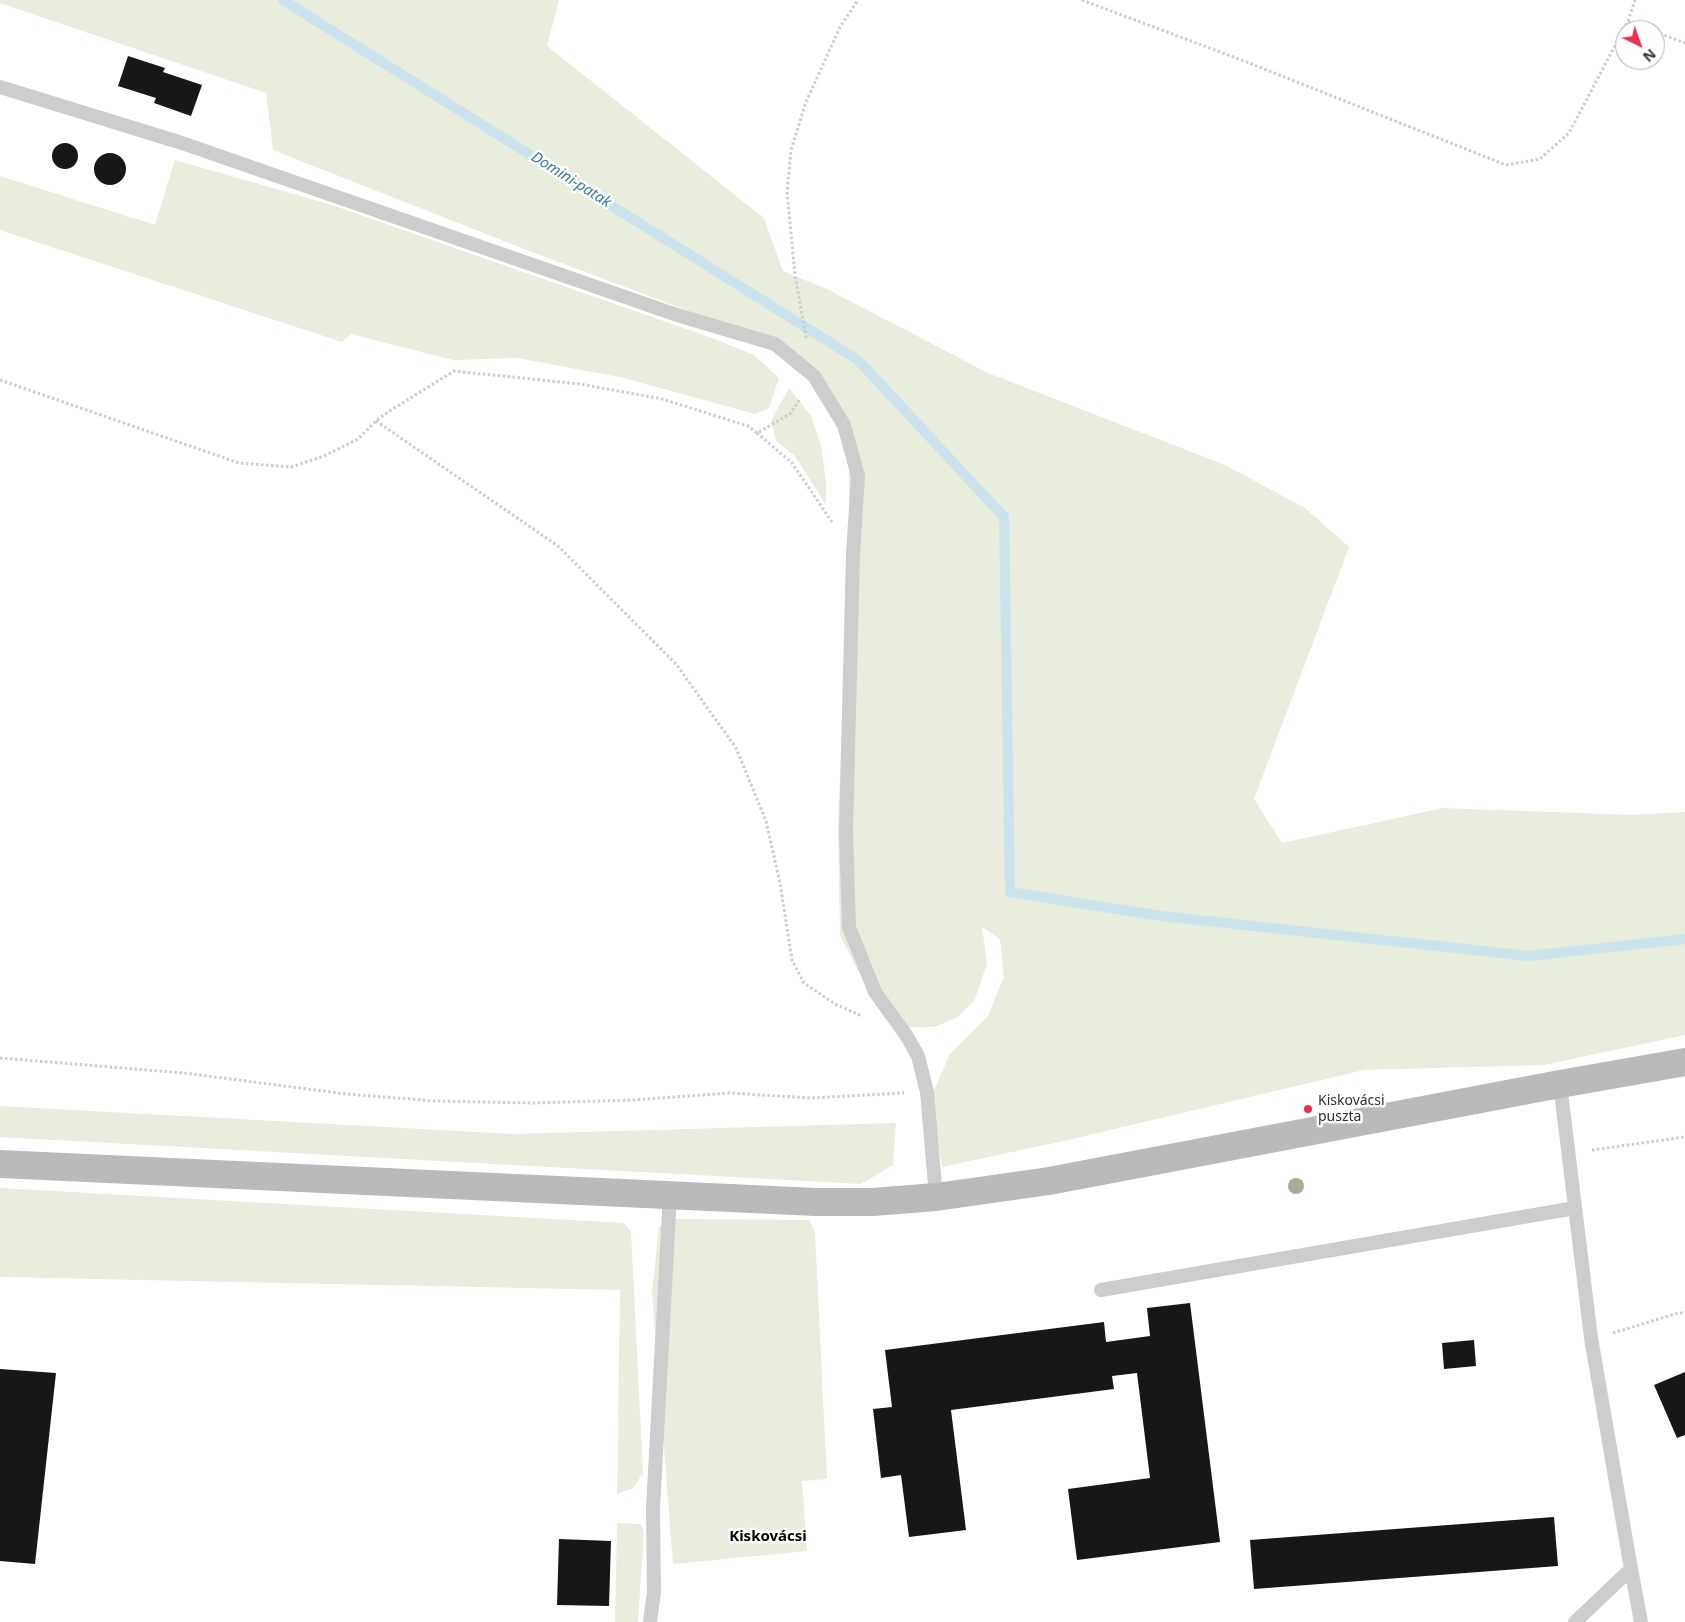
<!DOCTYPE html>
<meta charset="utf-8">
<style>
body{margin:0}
#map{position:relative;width:1685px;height:1622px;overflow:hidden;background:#fff;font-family:"Noto Sans",sans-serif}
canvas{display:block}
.north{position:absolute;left:1615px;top:20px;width:50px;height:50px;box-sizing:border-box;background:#fff;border:1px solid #acacac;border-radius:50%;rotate:138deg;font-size:14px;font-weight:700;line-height:20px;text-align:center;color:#303030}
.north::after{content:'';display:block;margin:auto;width:18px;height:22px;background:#e93050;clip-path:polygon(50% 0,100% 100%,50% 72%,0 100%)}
</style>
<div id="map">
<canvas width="1685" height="1622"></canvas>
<div class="north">N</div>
</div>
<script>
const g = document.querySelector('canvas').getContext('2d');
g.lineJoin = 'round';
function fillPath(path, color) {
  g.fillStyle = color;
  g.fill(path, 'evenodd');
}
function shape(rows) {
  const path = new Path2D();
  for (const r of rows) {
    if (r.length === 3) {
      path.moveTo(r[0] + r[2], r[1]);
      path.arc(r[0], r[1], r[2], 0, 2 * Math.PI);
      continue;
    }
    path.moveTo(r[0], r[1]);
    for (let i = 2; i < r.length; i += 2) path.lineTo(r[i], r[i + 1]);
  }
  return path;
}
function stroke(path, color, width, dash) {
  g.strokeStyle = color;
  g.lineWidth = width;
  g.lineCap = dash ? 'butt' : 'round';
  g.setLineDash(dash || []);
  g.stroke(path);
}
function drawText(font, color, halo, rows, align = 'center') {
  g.font = font + ' "Noto Sans",sans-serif';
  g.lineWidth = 5;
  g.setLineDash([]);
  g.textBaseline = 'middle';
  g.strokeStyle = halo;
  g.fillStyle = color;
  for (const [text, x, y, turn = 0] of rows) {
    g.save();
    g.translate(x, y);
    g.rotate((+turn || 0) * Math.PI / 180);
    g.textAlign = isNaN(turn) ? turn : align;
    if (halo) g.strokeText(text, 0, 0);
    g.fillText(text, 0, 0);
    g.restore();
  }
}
const green = shape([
 [0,0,559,0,547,46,764,218,783,271,829,290,988,373,1225,465,1305,508,1349,547,1254,799,1282,843,1443,808,1632,815,1685,812,1685,1035,1544,1065,1364,1070,1068,1140,942,1167,932,1095,950,1054,988,1016,1004,977,1000,939,982,927,987,964,975,999,958,1017,934,1027,908,1027,887,1014,857,969,840,935,838,829,849,543,849,453,831,397,784,347,519,247,273,150,266,93,0,3],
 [175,160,332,205,712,338,754,355,779,378,769,408,755,414,624,378,518,358,453,360,351,334,342,342,0,230,0,176,155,225],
 [789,388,811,416,821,445,826,482,826,505,795,456,776,441,771,421],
 [0,1106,513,1134,896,1123,893,1165,861,1184,0,1137],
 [0,1188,623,1223,631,1231,643,1473,633,1488,617,1494,620,1290,0,1277],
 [673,1219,809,1220,815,1233,827,1479,802,1481,807,1551,673,1564,652,1293,659,1227],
 [617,1523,640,1524,644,1531,638,1622,615,1622]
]);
const stream = shape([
 [283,0,858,360,1004,517,1010,892,1161,916,1529,956,1685,939]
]);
const building = shape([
 [128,56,165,68,163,72,202,85,191,116,154,103,156,98,118,86],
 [65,156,13],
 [110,169,16],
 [1190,1303,1220,1542,1077,1560,1068,1489,1150,1478,1137,1373,1112,1376,1114,1389,951,1410,966,1530,909,1537,901,1475,881,1478,873,1409,892,1407,885,1350,1104,1322,1106,1342,1150,1336,1147,1308],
 [1474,1340,1476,1366,1444,1369,1442,1343],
 [0,1369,56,1373,35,1564,0,1561],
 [1685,1372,1685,1435,1677,1438,1654,1385],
 [1554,1517,1558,1566,1254,1589,1250,1540],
 [559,1539,611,1541,609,1606,557,1605]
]);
const path = shape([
 [1082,0,1244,61,1506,165,1540,159,1569,133,1628,21,1635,0],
 [1628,21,1651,30],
 [1655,32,1685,43],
 [806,338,795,275,787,192,791,150,806,102,840,27,858,0],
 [0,380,239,463,291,467,324,456,358,439,376,421,388,412,454,371,580,384,662,399,748,426,757,433,790,414,800,399],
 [376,421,558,546,676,664,736,748,766,821,780,883,792,960,804,983,835,1004,862,1016],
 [757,433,792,463,832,522],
 [0,1058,184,1073,346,1094,435,1101,533,1103,634,1100,729,1093,811,1098,904,1093],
 [1592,1150,1685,1137],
 [1613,1333,1678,1313,1685,1313]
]);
const service = shape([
 [0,87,182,143,677,315,775,344,814,376,844,425,858,476,853,554,846,832,849,927,875,992,906,1035,918,1056,927,1092,936,1197],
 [1560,1084,1591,1338,1631,1569,1641,1622],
 [1101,1290,1575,1208],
 [650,1622,654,1592,653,1508,670,1195],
 [1575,1622,1631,1569]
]);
const secondary = shape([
 [0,1164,816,1202,873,1202,936,1197,1049,1181,1560,1084,1685,1062]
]);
const trees = [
 [1296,1186]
];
const markers = [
 [1308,1109,5,"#e93050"]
];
const poiNames = [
 ["Kiskovácsi",1318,1101],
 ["puszta",1318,1117]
];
const waterNames = [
 ["Domini-patak",571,180,32]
];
const neighbourhoodNames = [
 ["Kiskovácsi",768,1537]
];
fillPath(green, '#e8edde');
stroke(stream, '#cae3ed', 10);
fillPath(building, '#171717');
stroke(path, '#cdcdcd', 3, [2.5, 2.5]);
stroke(service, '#cdcdcd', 14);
stroke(secondary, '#bababa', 28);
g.fillStyle = '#a3af94';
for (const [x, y] of trees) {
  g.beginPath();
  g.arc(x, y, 8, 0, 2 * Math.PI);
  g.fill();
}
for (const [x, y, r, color] of markers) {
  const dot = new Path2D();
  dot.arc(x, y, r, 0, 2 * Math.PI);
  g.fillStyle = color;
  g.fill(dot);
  stroke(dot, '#fff', 2);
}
drawText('14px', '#303030', '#fff', poiNames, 'left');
drawText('italic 15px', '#3b7b95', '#fff', waterNames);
drawText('bold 15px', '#000', '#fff', neighbourhoodNames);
</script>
